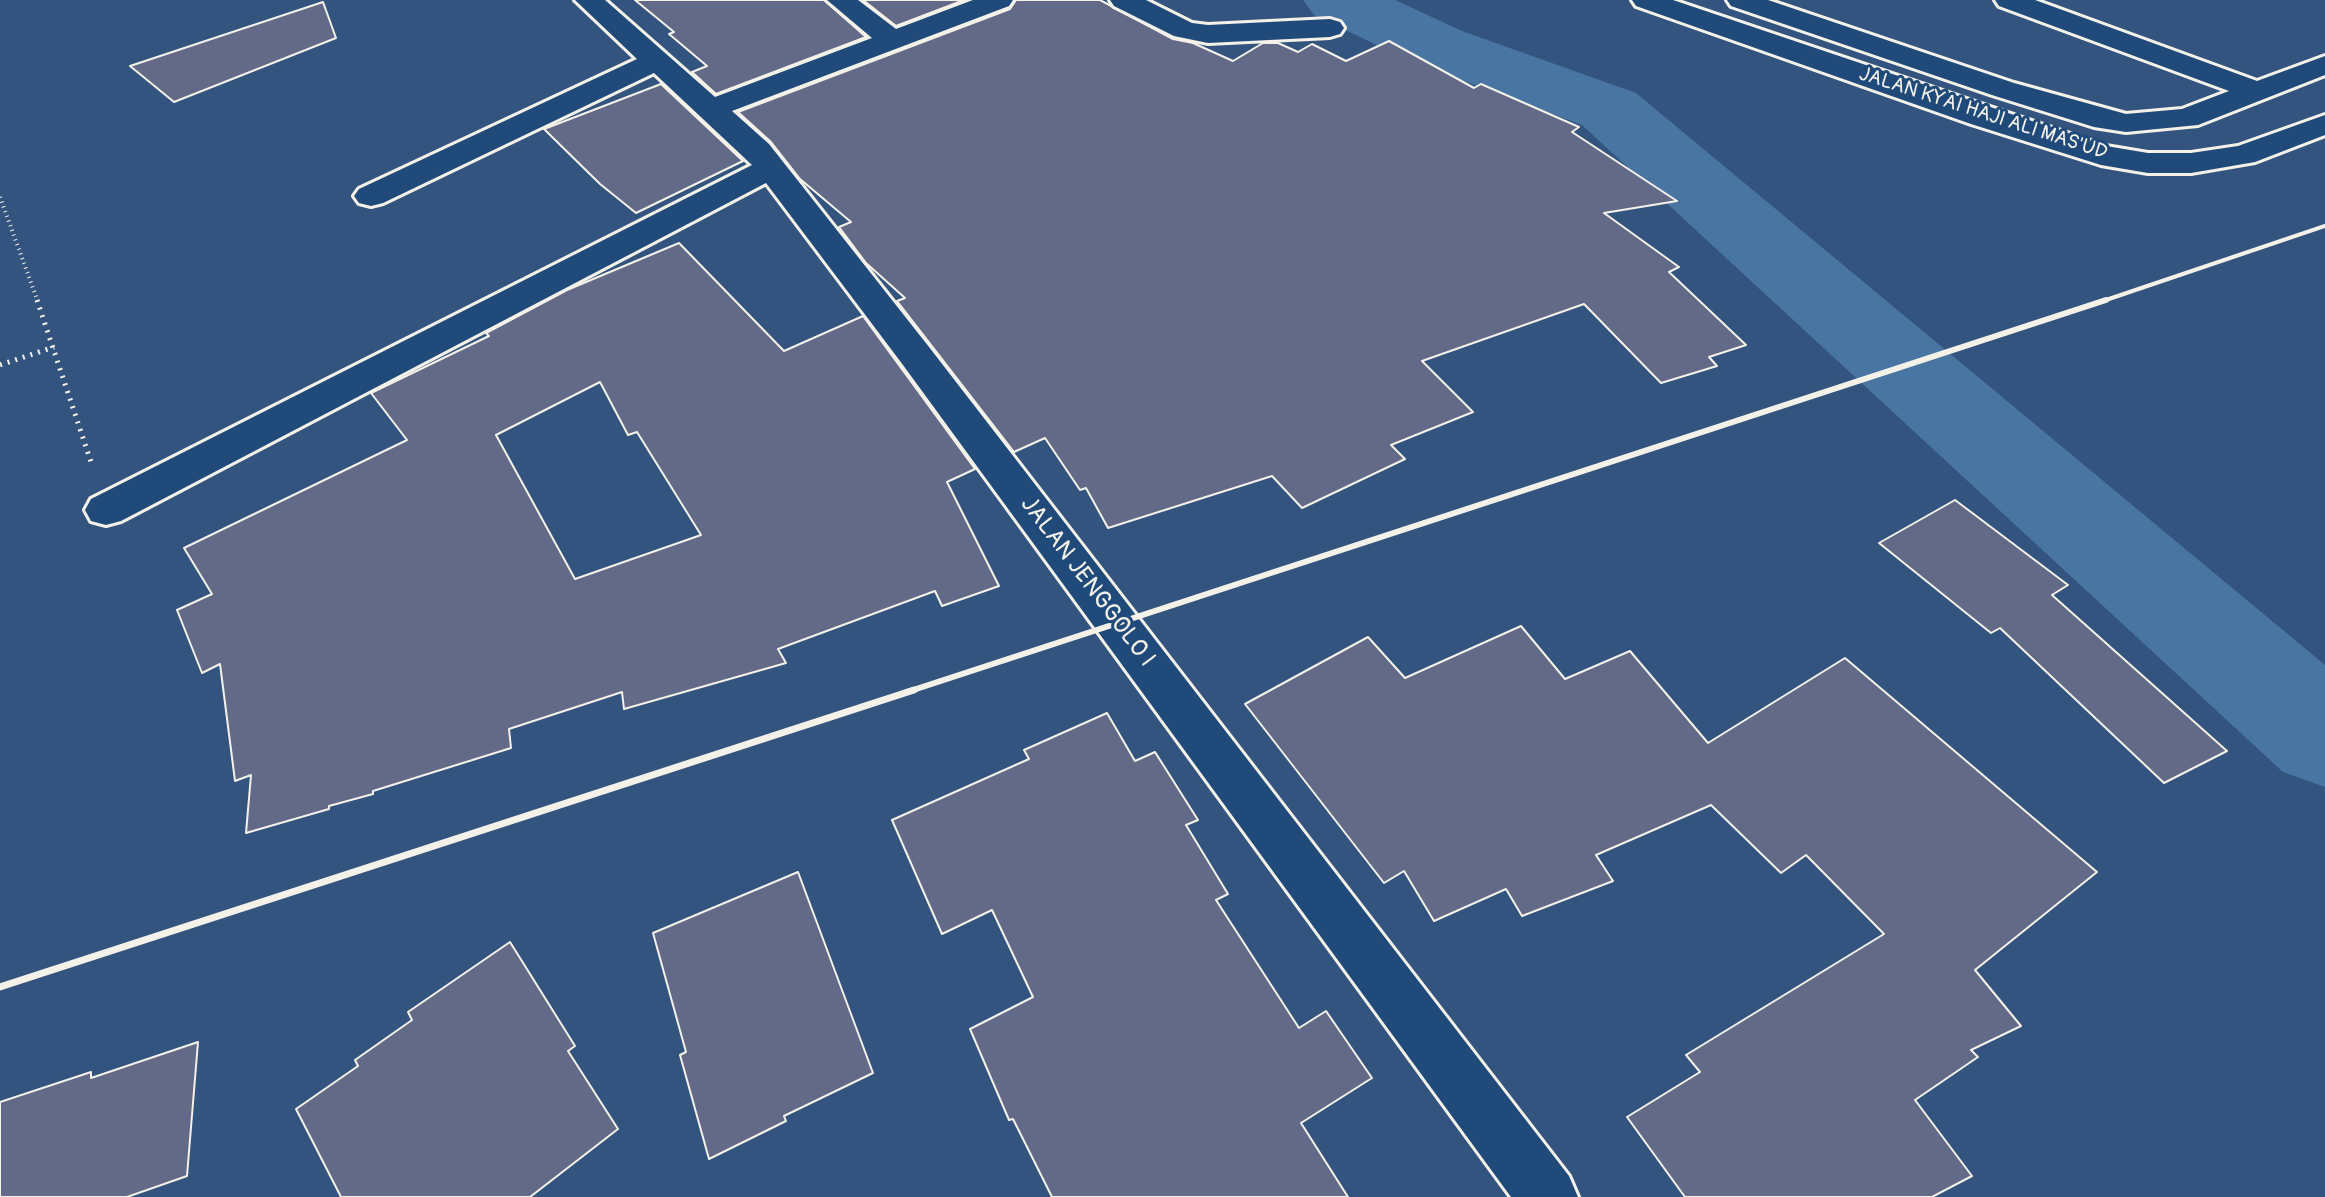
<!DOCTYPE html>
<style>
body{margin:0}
canvas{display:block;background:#33547e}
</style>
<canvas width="2325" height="1197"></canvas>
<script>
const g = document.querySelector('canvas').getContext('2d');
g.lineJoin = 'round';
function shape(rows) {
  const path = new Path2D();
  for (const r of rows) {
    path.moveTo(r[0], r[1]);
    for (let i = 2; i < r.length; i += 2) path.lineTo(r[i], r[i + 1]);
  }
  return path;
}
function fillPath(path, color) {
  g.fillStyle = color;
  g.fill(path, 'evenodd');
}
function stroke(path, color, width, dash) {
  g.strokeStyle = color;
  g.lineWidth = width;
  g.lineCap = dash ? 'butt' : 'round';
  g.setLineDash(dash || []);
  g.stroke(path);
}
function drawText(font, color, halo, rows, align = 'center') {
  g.font = font + ' Pangolin,sans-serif';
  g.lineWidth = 6;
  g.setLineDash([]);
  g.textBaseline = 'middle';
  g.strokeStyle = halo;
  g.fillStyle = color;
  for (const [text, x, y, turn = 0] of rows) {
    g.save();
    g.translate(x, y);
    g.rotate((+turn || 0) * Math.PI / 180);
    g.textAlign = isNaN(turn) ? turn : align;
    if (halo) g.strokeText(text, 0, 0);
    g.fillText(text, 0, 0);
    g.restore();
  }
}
const river = shape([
 [1303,0,1395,0,1462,31,1636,93,2325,665,2325,787,2283,772,1582,125,1410,61,1314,15,1303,0]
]);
const building = shape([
 [635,0,824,0,866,37,716,94,692,72,707,66,669,34,674,32,635,0],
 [863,0,964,0,896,26,863,0],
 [1016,0,1100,0,1173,39,1193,43,1233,61,1263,43,1278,43,1298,52,1312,44,1346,61,1389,41,1474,88,1481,84,1579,127,1572,132,1677,201,1604,213,1679,267,1669,272,1746,345,1709,357,1717,366,1661,383,1584,304,1422,361,1473,412,1391,445,1405,459,1302,508,1272,476,1108,528,1086,488,1080,490,1045,438,1014,452,897,301,905,298,866,263,839,227,851,222,800,179,771,142,738,112,1010,9,1016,0],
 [323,2,336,38,174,102,130,66,323,2],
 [661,84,743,161,636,213,600,184,544,129,661,84],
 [679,243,784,351,863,316,975,469,947,482,999,586,942,606,935,591,778,649,786,663,624,709,622,692,509,729,511,748,373,791,373,794,329,806,329,809,246,833,251,775,235,781,220,664,202,673,177,610,212,594,184,548,407,440,371,393,489,336,486,333,567,290,679,243],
 [600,382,628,435,637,432,701,535,575,579,496,435,600,382],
 [1955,500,2068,585,2052,595,2227,751,2164,783,2000,628,1991,633,1879,543,1955,500],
 [1521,626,1565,679,1630,651,1708,743,1845,658,2097,872,1975,970,2021,1026,1971,1050,1978,1057,1915,1100,1972,1176,1932,1197,1685,1197,1627,1117,1700,1072,1686,1055,1884,934,1806,855,1781,873,1711,805,1596,855,1613,881,1522,916,1506,889,1434,921,1404,871,1384,883,1245,704,1368,637,1405,678,1521,626],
 [1107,713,1135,761,1155,752,1198,820,1186,825,1228,894,1216,900,1299,1028,1326,1011,1372,1078,1301,1123,1348,1197,1052,1197,1013,1119,1009,1120,970,1029,1033,997,992,910,942,934,892,820,1029,759,1024,750,1107,713],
 [798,872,873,1073,784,1116,786,1121,709,1159,680,1055,686,1052,653,933,798,872],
 [510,942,575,1046,568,1051,618,1129,530,1197,341,1197,296,1109,358,1066,355,1060,412,1020,408,1012,510,942],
 [198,1042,187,1176,127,1197,0,1197,0,1102,91,1072,91,1078,198,1042]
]);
const pathFar1 = shape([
 [0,197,38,302]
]);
const path = shape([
 [37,300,92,465],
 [0,365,54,347]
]);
const minor = shape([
 [575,0,605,0,715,97,872,38,827,0,858,0,896,29,973,0,1013,0,1009,6,732,111,769,144,929,347,1569,1176,1578,1197,1511,1197,903,365,766,183,121,521,106,525,91,521,85,510,91,499,752,165,654,73,383,203,371,206,359,203,354,196,359,189,637,59,575,0],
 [1110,0,1146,0,1192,23,1208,25,1330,19,1340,22,1344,28,1340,34,1330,37,1208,43,1174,36,1114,6,1110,0],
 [1632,0,1673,0,2106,146,2148,153,2191,153,2238,146,2325,115,2325,135,2255,162,2191,173,2148,173,2101,165,1971,124,1636,6,1632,0],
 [1727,0,1768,0,2014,83,2126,114,2182,109,2229,91,1999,6,1995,0,2035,0,2257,81,2325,56,2325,75,2198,125,2126,132,2094,127,1992,95,1731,6,1727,0]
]);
const railFar2 = shape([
 [2100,302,2325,226]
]);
const railFar1 = shape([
 [907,692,2106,300]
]);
const rail = shape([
 [0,987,914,690]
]);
const farStreetnames = [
 ["JALAN KYAI HAJI ALI MAS'UD",1983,114,18]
];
const streetNames = [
 ["JALAN JENGGOLO I",1087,582,53]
];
fillPath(river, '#4975a3');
fillPath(building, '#626a88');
stroke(building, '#f4f1e8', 2);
stroke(minor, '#f4f1e8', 6);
stroke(pathFar1, '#f4f1e8', 4, [1, 4]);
stroke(path, '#f4f1e8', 5, [2, 6]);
fillPath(minor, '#1f4a7a');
stroke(railFar2, '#f4f1e8', 4);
stroke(railFar1, '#f4f1e8', 6);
stroke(rail, '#f4f1e8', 7);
drawText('20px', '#f4f1e8', '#1f4a7a', farStreetnames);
drawText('24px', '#f4f1e8', '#1f4a7a', streetNames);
</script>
